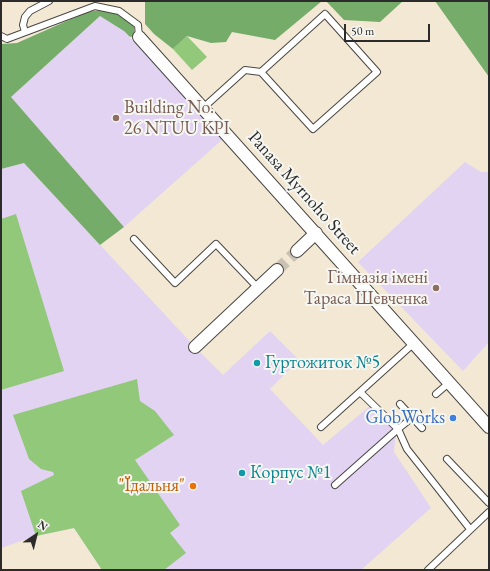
<!DOCTYPE html>
<meta charset="utf-8">
<style>
body{margin:0}
#map{position:relative;width:490px;height:571px;overflow:hidden;background:#f2e8d4;font-family:"EB Garamond",serif}
canvas{display:block}
.frame{position:absolute;inset:0;border:2px solid #2b2b2b;pointer-events:none}
.north{position:absolute;left:16px;top:515px;width:40px;height:40px;-webkit-text-stroke:3px #f6f6f2;paint-order:stroke;rotate:35deg;font-size:11px;font-weight:700;line-height:16px;text-align:center;color:#2b2b2b}
.north::after{content:'';display:block;margin:auto;width:14px;height:18px;background:#2b2b2b;clip-path:polygon(50% 0,100% 100%,50% 72%,0 100%)}
.scale{position:absolute;left:344px;top:24px;width:86px;height:18px;box-sizing:border-box;border:2px solid #2b2b2b;border-top:0;padding-left:5px;font-size:12px;line-height:14px;white-space:nowrap;color:#2b2b2b;-webkit-text-stroke:3px #f6f6f2;paint-order:stroke}
</style>
<div id="map">
<canvas width="490" height="571"></canvas>
<div class="frame"></div>
<div class="north">N</div>
<div class="scale">50 m</div>
</div>
<script>
const g = document.querySelector('canvas').getContext('2d');
g.lineJoin = 'round';
function fillPath(path, color) {
  g.fillStyle = color;
  g.fill(path, 'evenodd');
}
function shape(rows) {
  const path = new Path2D();
  for (const r of rows) {
    path.moveTo(r[0], r[1]);
    for (let i = 2; i < r.length; i += 2) path.lineTo(r[i], r[i + 1]);
  }
  return path;
}
function stroke(path, color, width, dash) {
  g.strokeStyle = color;
  g.lineWidth = width;
  g.lineCap = dash ? 'butt' : 'round';
  g.setLineDash(dash || []);
  g.stroke(path);
}
function drawText(font, color, halo, rows, align = 'center') {
  g.font = font + ' "EB Garamond",serif';
  g.lineWidth = 4;
  g.setLineDash([]);
  g.textBaseline = 'middle';
  g.strokeStyle = halo;
  g.fillStyle = color;
  for (const [text, x, y, turn = 0] of rows) {
    g.save();
    g.translate(x, y);
    g.rotate((+turn || 0) * Math.PI / 180);
    g.textAlign = isNaN(turn) ? turn : align;
    if (halo) g.strokeText(text, 0, 0);
    g.fillText(text, 0, 0);
    g.restore();
  }
}
const built = shape([
 [100,16,120,18,124,31,223,139,124,227,11,97],
 [465,162,481,172,489,172,489,342,463,371,358,262],
 [24,163,195,347,223,375,270,331,299,360,270,389,323,445,371,405,396,431,394,452,431,508,361,570,102,570,74,528,36,536,1,548,1,169]
]);
const green = shape([
 [187,36,207,57,192,70,173,49],
 [16,214,64,371,1,390,1,219],
 [137,379,140,401,155,411,174,435,135,460,180,525,170,533,186,553,164,570,102,570,74,528,36,536,21,491,54,475,53,472,41,469,29,459,13,415]
]);
const forest = shape([
 [145,1,322,1,275,40,232,32,226,42,211,43,187,36,173,49,154,34,145,24],
 [326,1,403,1,380,22,344,20],
 [435,1,489,1,489,77],
 [102,10,121,15,131,23,134,27,134,36,130,37,124,31,100,16,11,97,124,227,100,245,24,163,1,169,1,44,17,43,87,12]
]);
const streetTunnel = shape([
 [277,270,297,251]
]);
const lane = shape([
 [325,14,377,72,313,129,261,72,325,14],
 [25,32,23,25,25,17,30,11,49,1],
 [1,36,7,39,95,6,119,11,138,25,139,37],
 [203,108,245,70,261,72],
 [134,239,175,283,216,244,258,288],
 [360,392,398,429,418,413],
 [436,394,450,382],
 [400,404,422,428],
 [321,427,414,343],
 [447,459,489,503],
 [335,485,398,429,407,449,470,529],
 [428,570,489,512]
]);
const street = shape([
 [139,37,489,427],
 [297,251,316,233],
 [195,347,277,270]
]);
const markers = [
 [116,118,4,"#8d6e63"],
 [436,288,4,"#8d6e63"],
 [257,363,4,"#0f9aa8"],
 [453,418,4,"#3f7fe0"],
 [242,473,4,"#0f9aa8"],
 [193,486,4,"#e8710a"]
];
const educationNames = [
 ["Building No.",124,108],
 ["26 NTUU KPI",124,129],
 ["Гімназія імені",428,278,"right"],
 ["Тараса Шевченка",428,299,"right"]
];
const streetNames = [
 ["Panasa Myrnoho Street",304,193,48]
];
const cultureNames = [
 ["Гуртожиток №5",265,363],
 ["Корпус №1",250,473]
];
const shopNames = [
 ["GlobWorks",445,418]
];
const foodNames = [
 ["\"Їдальня\"",185,486]
];
fillPath(built, '#e3d3f2');
fillPath(green, '#92c87a');
fillPath(forest, '#75ac6a');
stroke(streetTunnel, '#cac2b2', 12, [12, 6]);
stroke(lane, '#494744', 8);
stroke(street, '#494744', 14);
stroke(lane, '#fff', 6);
stroke(street, '#fff', 12);
for (const [x, y, r, color] of markers) {
  const dot = new Path2D();
  dot.arc(x, y, r, 0, 2 * Math.PI);
  g.fillStyle = color;
  g.fill(dot);
  stroke(dot, '#f6f6f2', 1.5);
}
drawText('18px', '#785e54', '#f6f6f2', educationNames, 'left');
drawText('18px', '#2b2b2b', '#f6f6f2', streetNames);
drawText('18px', '#0d838f', '#f6f6f2', cultureNames, 'left');
drawText('18px', '#366cbe', '#f6f6f2', shopNames, 'right');
drawText('18px', '#c56008', '#f6f6f2', foodNames, 'right');
</script>
